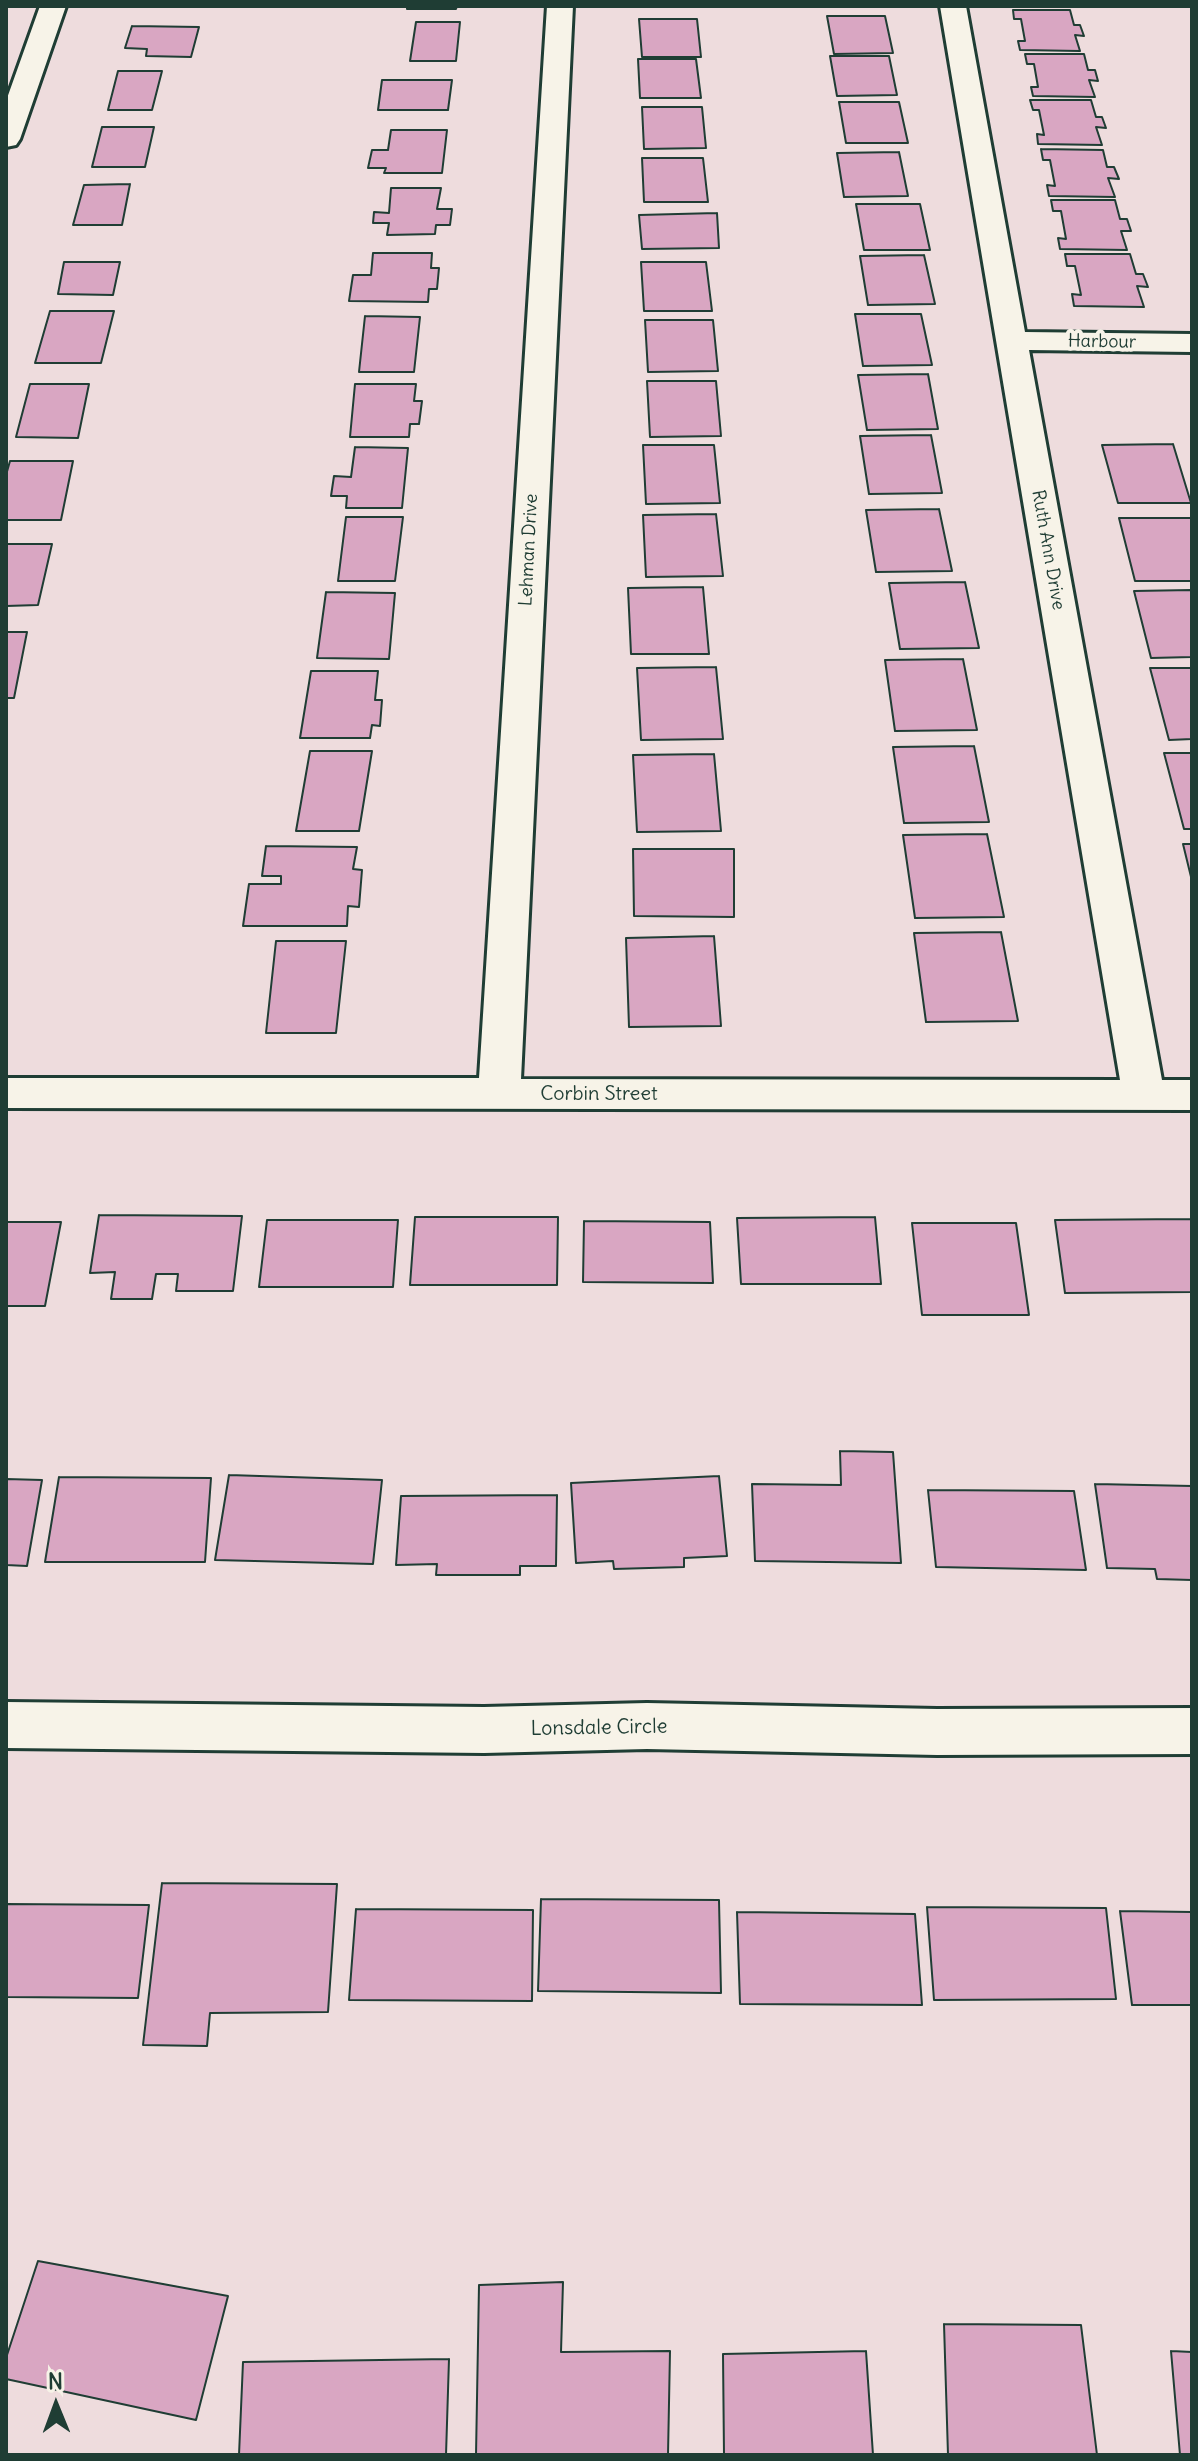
<!DOCTYPE html>
<style>
body{margin:0}
#map{position:relative;width:1198px;height:2461px;overflow:hidden;background:#eedcdd;font-family:Delius,sans-serif}
canvas{display:block}
.frame{position:absolute;inset:0;border:8px solid #1f3d34;pointer-events:none}
.north{position:absolute;left:16px;top:2365px;width:80px;height:80px;-webkit-text-stroke:6px #f7f3e8;paint-order:stroke;rotate:359deg;font-size:22px;font-weight:700;line-height:32px;text-align:center;color:#1f3d34}
.north::after{content:'';display:block;margin:auto;width:28px;height:36px;background:#1f3d34;clip-path:polygon(50% 0,100% 100%,50% 72%,0 100%)}
</style>
<div id="map">
<canvas width="1198" height="2461"></canvas>
<div class="frame"></div>
<div class="north">N</div>
</div>
<script>
const g = document.querySelector('canvas').getContext('2d');
g.lineJoin = 'round';
function fillPath(path, color) {
  g.fillStyle = color;
  g.fill(path, 'evenodd');
}
function shape(rows) {
  const path = new Path2D();
  for (const r of rows) {
    path.moveTo(r[0], r[1]);
    for (let i = 2; i < r.length; i += 2) path.lineTo(r[i], r[i + 1]);
  }
  return path;
}
function stroke(path, color, width, dash) {
  g.strokeStyle = color;
  g.lineWidth = width;
  g.lineCap = dash ? 'butt' : 'round';
  g.setLineDash(dash || []);
  g.stroke(path);
}
function drawText(font, color, halo, rows, align = 'center') {
  g.font = font + ' Delius,sans-serif';
  g.lineWidth = 8;
  g.setLineDash([]);
  g.textBaseline = 'middle';
  g.strokeStyle = halo;
  g.fillStyle = color;
  for (const [text, x, y, turn = 0] of rows) {
    g.save();
    g.translate(x, y);
    g.rotate((+turn || 0) * Math.PI / 180);
    g.textAlign = isNaN(turn) ? turn : align;
    if (halo) g.strokeText(text, 0, 0);
    g.fillText(text, 0, 0);
    g.restore();
  }
}
const building = shape([
 [407,6,457,6,456,9,407,9,407,6],
 [1013,10,1070,10,1074,25,1080,25,1084,36,1075,35,1080,51,1020,50,1018,41,1025,41,1021,19,1014,19,1013,10],
 [827,16,885,16,893,53,834,54,827,16],
 [639,19,697,19,701,57,642,57,639,19],
 [416,22,460,22,456,61,410,61,416,22],
 [132,26,199,27,191,57,146,56,147,49,125,48,132,26],
 [1025,54,1084,54,1088,70,1095,70,1098,81,1089,80,1095,97,1033,96,1031,87,1038,87,1034,64,1027,64,1025,54],
 [830,56,889,56,897,95,837,96,830,56],
 [638,59,696,59,701,98,640,98,638,59],
 [118,71,162,71,152,110,108,110,118,71],
 [382,80,452,80,448,110,378,110,382,80],
 [1030,100,1091,100,1096,117,1102,117,1106,128,1096,127,1102,145,1038,144,1037,134,1044,135,1039,110,1033,110,1030,100],
 [839,102,899,102,908,143,846,143,839,102],
 [642,107,702,107,706,148,644,149,642,107],
 [102,127,154,127,145,167,92,167,102,127],
 [391,130,447,130,442,173,384,173,386,168,368,168,372,150,388,150,391,130],
 [1041,149,1103,150,1107,167,1114,167,1119,179,1108,178,1115,197,1049,196,1047,185,1055,186,1050,160,1043,160,1041,149],
 [899,152,908,196,844,197,837,153,899,152],
 [642,158,703,158,708,202,644,202,642,158],
 [130,184,122,225,73,225,84,185,130,184],
 [391,188,441,188,437,209,452,209,450,225,436,225,435,234,387,235,389,223,373,223,374,212,389,213,391,188],
 [1051,200,1115,200,1120,219,1127,219,1131,231,1121,231,1127,250,1060,249,1058,238,1066,239,1061,211,1053,211,1051,200],
 [856,204,920,204,930,250,864,250,856,204],
 [717,213,719,248,642,249,639,215,717,213],
 [373,253,432,253,431,268,439,268,437,289,429,289,428,302,349,301,353,275,371,275,373,253],
 [1065,254,1130,254,1136,274,1143,274,1148,287,1137,286,1144,307,1074,306,1072,294,1081,295,1075,266,1067,266,1065,254],
 [924,255,935,304,868,305,860,256,924,255],
 [64,262,120,262,113,295,58,294,64,262],
 [641,262,706,262,712,311,644,311,641,262],
 [50,311,114,311,101,363,35,363,50,311],
 [855,314,921,314,932,365,863,366,855,314],
 [365,316,420,317,414,372,359,372,365,316],
 [645,320,713,320,718,371,648,372,645,320],
 [928,374,938,429,867,430,858,375,928,374],
 [647,381,716,381,721,436,650,437,647,381],
 [30,384,89,384,78,438,16,437,30,384],
 [355,384,416,384,414,401,422,401,419,424,410,424,409,437,350,437,355,384],
 [931,435,942,493,869,494,860,436,931,435],
 [1173,444,1191,503,1118,503,1102,445,1173,444],
 [643,445,714,445,720,503,646,504,643,445],
 [355,447,408,448,402,508,346,508,347,496,331,496,334,476,351,477,355,447],
 [10,461,73,461,61,520,6,520,6,475,10,461],
 [939,509,952,571,876,572,866,510,939,509],
 [716,514,723,576,646,577,643,515,716,514],
 [346,517,403,517,395,581,338,581,346,517],
 [1119,518,1192,518,1192,581,1135,581,1119,518],
 [6,544,52,544,38,605,6,606,6,544],
 [965,582,979,648,900,649,889,583,965,582],
 [703,587,709,654,631,654,628,588,703,587],
 [1192,590,1192,657,1151,658,1134,591,1192,590],
 [326,592,395,593,389,659,317,658,326,592],
 [6,632,27,632,14,698,6,698,6,632],
 [963,659,977,730,895,731,885,660,963,659],
 [716,667,723,739,641,740,637,668,716,667],
 [1150,668,1192,668,1192,739,1169,740,1150,668],
 [311,671,378,671,375,700,382,700,380,726,372,725,370,738,300,738,311,671],
 [974,746,989,822,904,823,893,747,974,746],
 [310,751,372,751,359,831,296,831,310,751],
 [1164,753,1192,753,1192,829,1184,829,1164,753],
 [714,754,721,831,637,832,633,755,714,754],
 [987,834,1004,917,915,918,903,835,987,834],
 [1183,844,1192,844,1192,881,1183,844],
 [266,846,357,847,353,869,362,870,359,907,348,906,347,926,243,926,249,884,281,884,281,876,262,876,266,846],
 [633,849,734,849,734,917,634,916,633,849],
 [1001,932,1018,1021,926,1022,914,933,1001,932],
 [714,936,721,1026,629,1027,626,938,714,936],
 [276,941,346,941,336,1033,266,1033,276,941],
 [99,1215,242,1216,233,1291,176,1291,178,1274,156,1274,152,1299,111,1299,115,1272,90,1273,99,1215],
 [415,1217,558,1217,557,1285,410,1285,415,1217],
 [875,1217,881,1284,741,1284,737,1218,875,1217],
 [1191,1219,1192,1292,1065,1293,1055,1220,1191,1219],
 [267,1220,398,1220,393,1287,259,1287,267,1220],
 [584,1221,710,1222,713,1283,583,1282,584,1221],
 [6,1222,61,1222,45,1306,6,1306,6,1222],
 [912,1223,1016,1223,1029,1315,922,1315,912,1223],
 [840,1451,893,1452,901,1563,755,1561,752,1484,841,1485,840,1451],
 [229,1475,382,1480,373,1564,215,1560,229,1475],
 [719,1476,727,1556,684,1558,684,1567,614,1569,613,1561,576,1563,571,1483,719,1476],
 [59,1477,211,1478,205,1562,45,1562,59,1477],
 [6,1479,42,1480,27,1566,6,1565,6,1479],
 [1095,1484,1192,1486,1192,1580,1157,1579,1155,1569,1107,1568,1095,1484],
 [928,1490,1074,1491,1086,1570,936,1567,928,1490],
 [557,1495,556,1566,520,1566,520,1575,436,1575,437,1564,396,1565,401,1496,557,1495],
 [162,1883,337,1884,328,2012,210,2013,207,2046,143,2045,162,1883],
 [541,1899,719,1900,721,1993,538,1991,541,1899],
 [6,1904,149,1905,138,1998,6,1997,6,1904],
 [927,1907,1106,1908,1116,1999,934,2000,927,1907],
 [356,1909,533,1910,532,2001,349,2000,356,1909],
 [1120,1911,1192,1912,1192,2005,1132,2005,1120,1911],
 [737,1912,915,1914,922,2005,740,2004,737,1912],
 [38,2261,228,2296,196,2420,6,2379,6,2358,38,2261],
 [563,2282,561,2352,670,2351,668,2455,476,2455,479,2285,563,2282],
 [944,2324,1081,2325,1097,2455,948,2455,944,2324],
 [866,2351,873,2455,724,2455,723,2354,866,2351],
 [1171,2351,1192,2352,1192,2455,1180,2455,1171,2351],
 [449,2359,446,2455,239,2455,243,2362,449,2359]
]);
const minor = shape([
 [40,6,66,6,20,139,16,145,6,147,6,101,40,6],
 [547,6,573,6,521,1079,1120,1080,940,6,966,6,1025,332,1192,334,1192,352,1029,350,1162,1080,1192,1080,1192,1110,6,1108,6,1078,479,1078,547,6],
 [6,1702,484,1707,647,1703,937,1709,1192,1708,1192,1754,937,1755,647,1749,484,1753,6,1748,6,1702]
]);
const farStreetnames = [
 ["Harbour",1102,342,1],
 ["Lehman Drive",529,550,-87],
 ["Ruth Ann Drive",1048,550,80]
];
const streetNames = [
 ["Corbin Street",599,1094],
 ["Lonsdale Circle",599,1728,-1]
];
fillPath(building, '#d9a6c2');
stroke(building, '#1f3d34', 2);
stroke(minor, '#1f3d34', 6);
fillPath(minor, '#f7f3e8');
drawText('18px', '#1f3d34', '#f7f3e8', farStreetnames);
drawText('20px', '#1f3d34', '#f7f3e8', streetNames);
</script>
